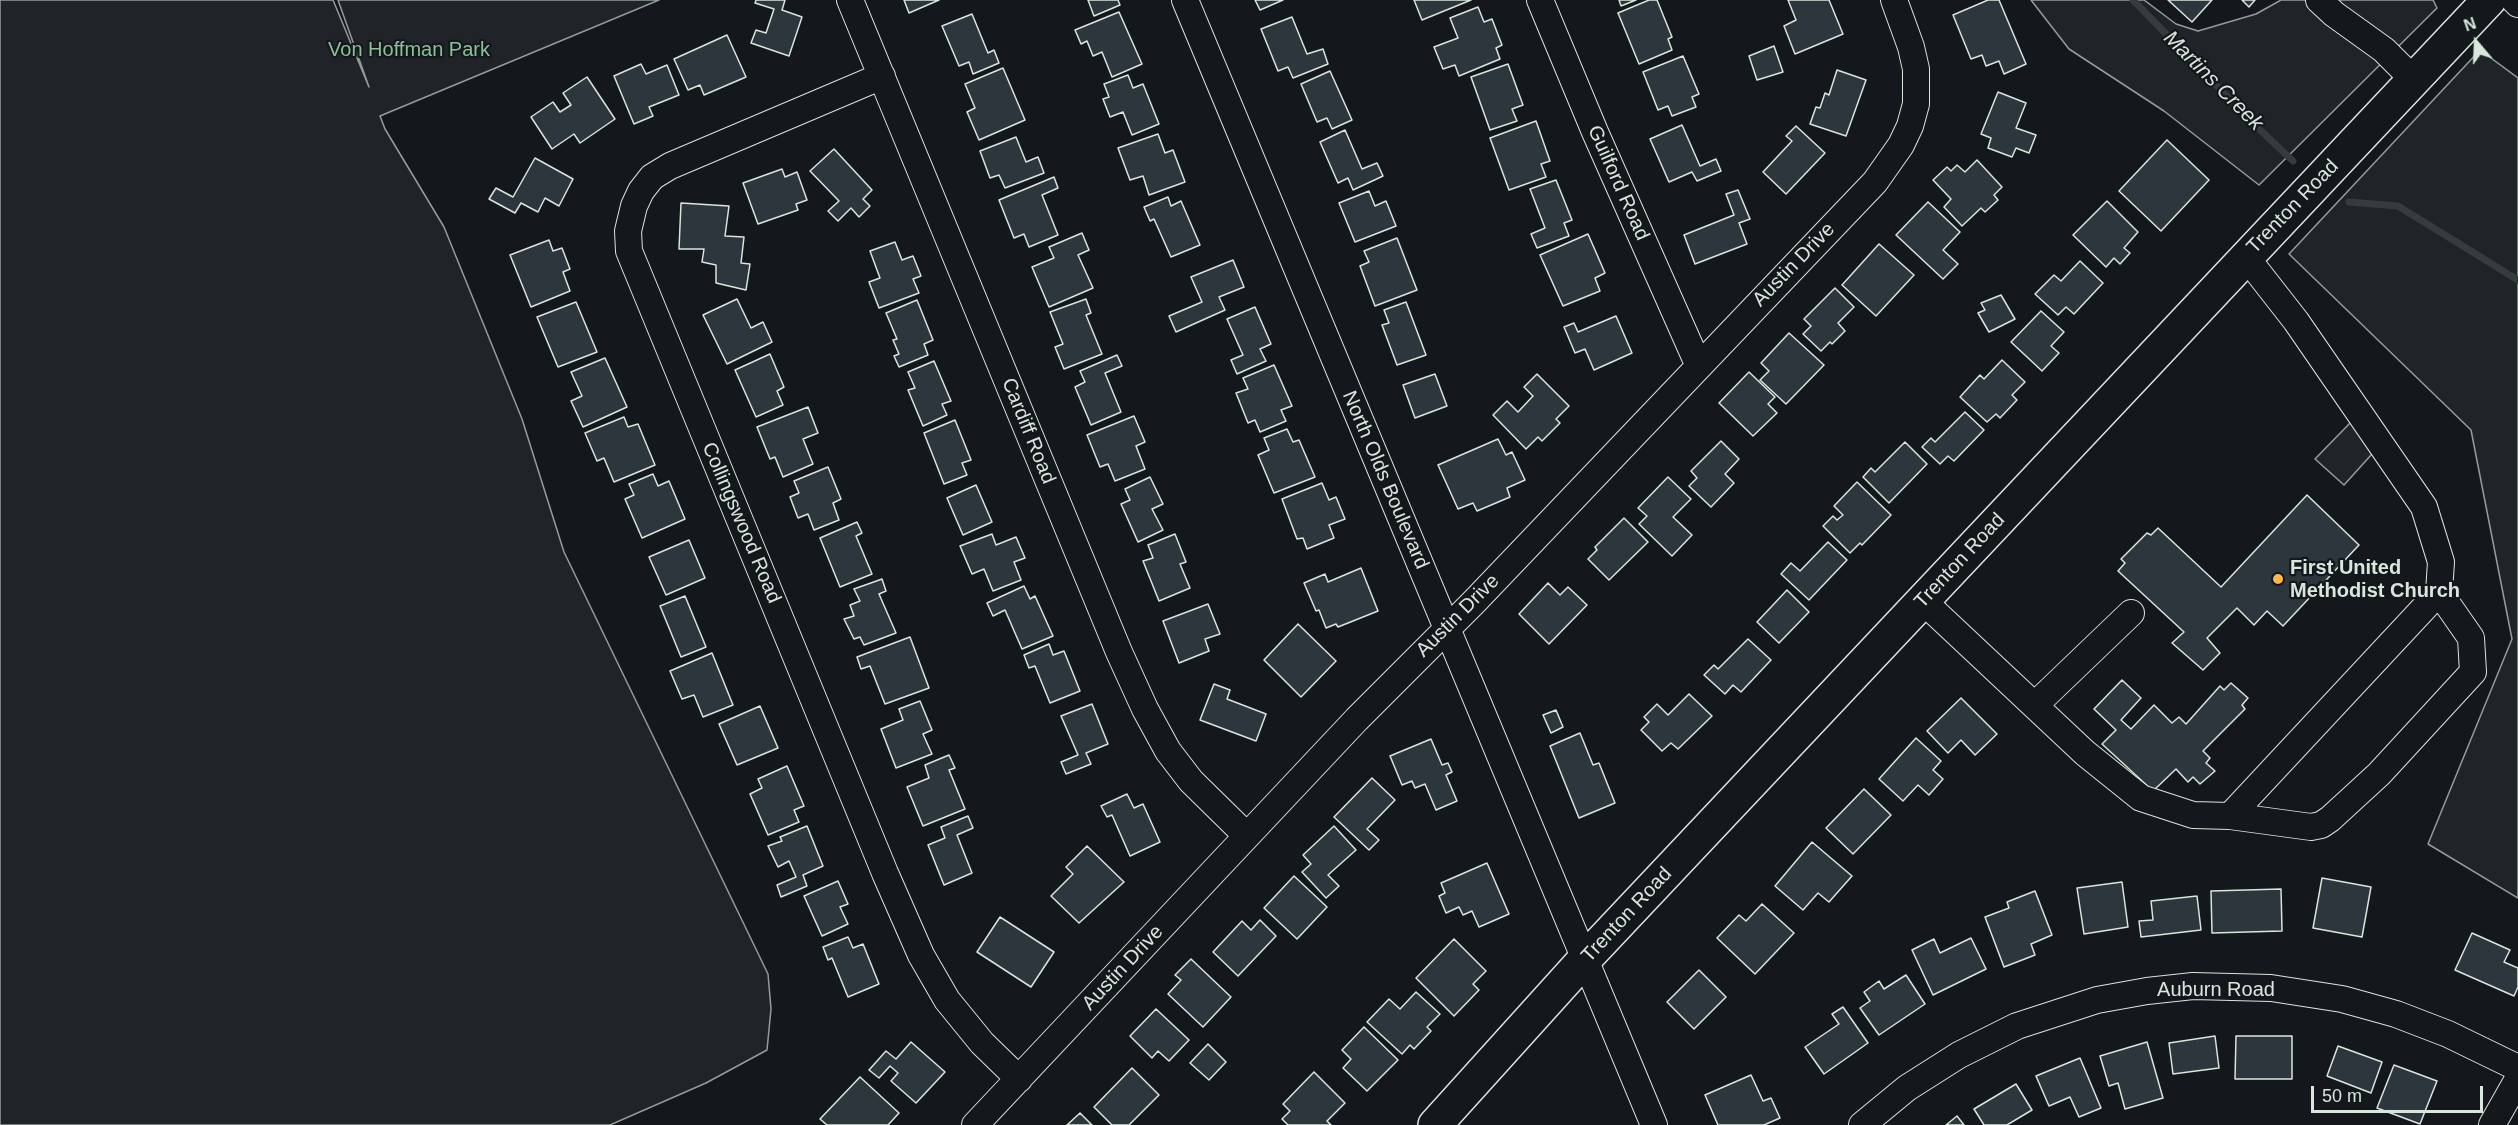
<!DOCTYPE html>
<style>
body{margin:0}
#map{position:relative;width:2518px;height:1125px;overflow:hidden;background:#14181c;font-family:Helvetica,sans-serif}
canvas{display:block}
.north{position:absolute;left:2446px;top:12px;width:60px;height:60px;-webkit-text-stroke:4px #14181c;paint-order:stroke;rotate:341deg;font-size:16px;font-weight:700;line-height:24px;text-align:center;color:#d8e6dc}
.north::after{content:'';display:block;margin:auto;width:21px;height:27px;background:#d8e6dc;clip-path:polygon(50% 0,100% 100%,50% 72%,0 100%)}
.scale{position:absolute;left:2311px;top:1086px;width:172px;height:27px;box-sizing:border-box;border:3px solid #d8e6dc;border-top:0;padding-left:8px;font-size:18px;line-height:21px;white-space:nowrap;color:#d8e6dc;-webkit-text-stroke:4px #14181c;paint-order:stroke}
</style>
<div id="map">
<canvas width="2518" height="1125"></canvas>
<div class="north">N</div>
<div class="scale">50 m</div>
</div>
<script>
const g = document.querySelector('canvas').getContext('2d');
g.lineJoin = 'round';
function fillPath(path, color) {
  g.fillStyle = color;
  g.fill(path, 'evenodd');
}
function shape(rows) {
  const path = new Path2D();
  for (const r of rows) {
    path.moveTo(r[0], r[1]);
    for (let i = 2; i < r.length; i += 2) path.lineTo(r[i], r[i + 1]);
  }
  return path;
}
function stroke(path, color, width, dash) {
  g.strokeStyle = color;
  g.lineWidth = width;
  g.lineCap = dash ? 'butt' : 'round';
  g.setLineDash(dash || []);
  g.stroke(path);
}
function drawText(font, color, halo, rows, align = 'center') {
  g.font = font + ' Helvetica,sans-serif';
  g.lineWidth = 4.5;
  g.setLineDash([]);
  g.textBaseline = 'middle';
  g.strokeStyle = halo;
  g.fillStyle = color;
  for (const [text, x, y, turn = 0] of rows) {
    g.save();
    g.translate(x, y);
    g.rotate((+turn || 0) * Math.PI / 180);
    g.textAlign = isNaN(turn) ? turn : align;
    if (halo) g.strokeText(text, 0, 0);
    g.fillText(text, 0, 0);
    g.restore();
  }
}
const green = shape([
 [0,0,333,0,369,87,338,0,659,0,380,116,385,129,444,227,522,419,564,552,768,974,771,1009,767,1050,706,1083,610,1125,0,1125,0,0],
 [2031,0,2144,0,2176,24,2198,31,2256,14,2281,0,2433,0,2437,8,2259,185,2164,111,2069,49,2031,0],
 [2480,50,2518,78,2518,898,2428,844,2512,639,2471,430,2289,254,2480,50],
 [2351,422,2372,454,2344,485,2315,459,2351,422]
]);
const stream = shape([
 [2133,0,2259,129,2293,161],
 [2349,202,2398,206,2518,280]
]);
const building = shape([
 [756,0,785,0,782,10,802,17,789,56,751,43,756,30,766,33,774,9,755,3,756,0],
 [904,0,939,0,909,13,904,0],
 [1088,0,1118,0,1120,5,1094,16,1088,0],
 [1255,0,1283,0,1260,10,1255,0],
 [1414,0,1471,0,1422,20,1414,0],
 [1619,0,1636,0,1621,6,1619,0],
 [1649,0,1657,0,1672,37,1668,39,1672,50,1639,64,1618,13,1649,0],
 [1788,0,1829,0,1843,34,1795,54,1784,26,1796,20,1788,0],
 [1988,0,1999,0,2026,64,2004,74,1999,61,1986,66,1982,55,1971,59,1953,15,1988,0],
 [2168,0,2212,0,2192,22,2168,0],
 [2242,0,2255,0,2249,7,2242,0],
 [1478,7,1484,22,1492,19,1502,45,1496,48,1500,59,1459,76,1455,65,1443,69,1434,47,1458,38,1450,18,1478,7],
 [1119,12,1142,64,1112,77,1102,52,1093,56,1087,41,1081,44,1075,30,1119,12],
 [972,14,988,53,994,50,999,63,973,74,969,62,959,66,942,26,972,14],
 [1292,17,1307,54,1323,49,1328,64,1293,78,1288,67,1278,71,1261,29,1292,17],
 [727,35,746,77,704,95,700,85,688,90,674,59,727,35],
 [1774,46,1783,72,1757,80,1749,56,1774,46],
 [1683,56,1699,94,1692,97,1696,107,1672,116,1668,106,1658,110,1643,72,1683,56],
 [641,64,646,74,667,65,679,95,649,107,653,116,634,124,614,76,641,64],
 [1508,64,1523,105,1512,109,1517,121,1490,130,1471,77,1508,64],
 [1003,68,1025,120,979,140,967,112,975,108,965,84,1003,68],
 [1837,70,1866,80,1846,136,1810,124,1816,107,1820,108,1825,93,1829,95,1837,70],
 [1330,71,1352,120,1332,129,1327,118,1317,122,1301,84,1330,71],
 [1128,75,1133,88,1143,84,1159,124,1132,135,1123,112,1110,117,1103,99,1109,97,1104,84,1128,75],
 [587,77,615,119,580,143,574,134,552,149,531,117,553,102,560,112,571,105,563,93,587,77],
 [1998,92,2026,103,2016,128,2036,135,2029,153,2016,148,2012,157,1988,148,1991,138,1981,134,1998,92],
 [1536,121,1550,161,1541,164,1546,177,1509,190,1490,138,1536,121],
 [1682,125,1700,166,1716,159,1721,171,1697,181,1692,172,1669,182,1650,139,1682,125],
 [1796,126,1825,153,1786,194,1763,172,1792,141,1786,136,1796,126],
 [1345,130,1362,169,1377,163,1383,176,1353,190,1348,178,1338,183,1320,142,1345,130],
 [1158,134,1165,153,1173,150,1185,182,1149,195,1143,176,1130,180,1118,148,1158,134],
 [1016,137,1026,162,1038,157,1044,173,1005,188,999,175,990,178,980,151,1016,137],
 [2167,140,2209,180,2161,231,2119,191,2167,140],
 [834,149,872,190,863,199,870,206,859,217,851,208,838,221,828,211,839,201,810,171,834,149],
 [535,158,573,179,559,206,545,198,538,212,521,203,515,213,489,199,496,188,513,197,535,158],
 [1977,160,2002,187,1994,195,1998,200,1985,212,1981,208,1962,226,1944,207,1951,199,1933,180,1947,167,1951,171,1957,165,1965,172,1977,160],
 [782,169,785,177,797,172,807,200,796,204,798,210,758,224,743,183,782,169],
 [1054,177,1058,188,1042,195,1058,235,1029,247,1024,234,1014,238,999,200,1054,177],
 [1556,180,1572,220,1564,223,1569,236,1537,248,1531,234,1545,228,1530,189,1556,180],
 [1738,190,1750,219,1739,223,1747,244,1695,264,1684,235,1734,215,1726,194,1738,190],
 [1369,191,1375,206,1386,201,1396,226,1355,242,1339,203,1369,191],
 [1168,197,1171,206,1181,201,1200,245,1171,257,1154,219,1150,221,1144,207,1168,197],
 [2107,201,2138,232,2124,248,2130,253,2120,264,2114,258,2106,267,2073,235,2107,201],
 [1928,202,1960,232,1943,250,1958,264,1943,279,1896,235,1928,202],
 [681,203,729,206,725,236,744,237,741,263,750,264,746,290,716,283,716,265,702,262,704,249,679,249,681,203],
 [1082,233,1089,250,1078,255,1093,288,1049,307,1032,267,1054,258,1049,247,1082,233],
 [1588,234,1605,273,1595,278,1600,291,1563,306,1540,255,1588,234],
 [1397,238,1417,290,1375,306,1360,266,1369,262,1364,251,1397,238],
 [549,240,553,251,562,248,570,269,563,272,570,291,531,307,510,255,549,240],
 [895,242,902,260,913,256,921,276,913,279,919,293,879,308,869,282,880,278,870,251,895,242],
 [1879,244,1914,275,1876,316,1842,285,1879,244],
 [1233,260,1244,287,1219,297,1225,310,1176,332,1169,316,1202,302,1191,277,1233,260],
 [2080,261,2103,283,2074,314,2066,307,2058,315,2035,294,2054,275,2061,281,2080,261],
 [1835,288,1854,307,1838,323,1845,331,1832,344,1830,342,1821,351,1803,334,1811,326,1804,319,1835,288],
 [2001,295,2015,319,1989,332,1978,313,1985,310,1981,303,2001,295],
 [737,299,751,328,763,322,772,342,727,364,703,315,737,299],
 [1086,299,1091,313,1086,315,1102,354,1064,369,1055,347,1063,344,1050,312,1086,299],
 [917,300,933,340,924,344,928,355,899,367,894,356,899,354,893,340,897,339,886,313,917,300],
 [576,302,597,352,558,367,537,317,576,302],
 [1406,302,1426,355,1397,365,1382,325,1389,323,1384,310,1406,302],
 [1255,307,1271,344,1260,349,1266,361,1237,374,1231,360,1243,355,1227,319,1255,307],
 [2041,311,2064,332,2051,346,2059,353,2042,371,2011,342,2041,311],
 [1616,316,1632,353,1594,370,1585,349,1575,353,1564,327,1574,323,1578,332,1616,316],
 [1789,333,1824,365,1786,404,1760,380,1769,371,1761,363,1789,333],
 [770,354,784,387,777,391,783,405,756,417,735,370,770,354],
 [1117,355,1122,366,1105,373,1121,412,1091,425,1075,387,1085,382,1080,371,1117,355],
 [605,358,627,407,583,427,571,401,582,396,571,372,605,358],
 [2002,360,2025,382,2012,395,2017,400,2000,418,1996,414,1987,422,1960,397,1980,375,1984,379,2002,360],
 [934,361,951,401,942,404,947,415,923,426,908,390,915,388,908,372,934,361],
 [1274,365,1292,406,1281,410,1286,421,1260,432,1255,420,1248,423,1236,393,1248,389,1243,378,1274,365],
 [1749,372,1775,397,1768,404,1777,413,1753,436,1719,403,1749,372],
 [1435,374,1447,406,1415,418,1403,385,1435,374],
 [1537,374,1569,406,1556,419,1560,423,1542,441,1538,437,1526,449,1493,415,1507,401,1518,412,1533,396,1524,387,1537,374],
 [808,407,818,433,803,439,813,464,783,477,775,457,770,459,757,427,808,407],
 [1965,412,1984,430,1954,461,1948,456,1940,464,1922,447,1931,438,1935,442,1965,412],
 [1134,416,1145,442,1136,446,1145,469,1115,481,1108,464,1100,467,1087,435,1134,416],
 [624,417,628,427,638,424,655,465,614,482,604,458,597,461,585,433,624,417],
 [955,420,971,460,962,463,967,475,944,484,924,433,955,420],
 [1287,429,1293,442,1299,440,1315,477,1274,493,1258,455,1269,450,1264,438,1287,429],
 [1498,439,1506,455,1512,452,1525,480,1507,488,1510,497,1477,511,1473,503,1458,509,1438,465,1498,439],
 [1721,441,1739,459,1725,474,1734,483,1711,507,1689,486,1697,478,1691,471,1721,441],
 [1905,442,1927,464,1889,503,1863,477,1871,468,1875,472,1905,442],
 [828,467,841,499,833,503,839,520,814,530,808,514,798,518,790,497,799,493,794,481,828,467],
 [653,474,658,486,669,481,685,519,642,538,625,499,634,495,629,484,653,474],
 [1150,477,1163,504,1152,509,1163,530,1138,542,1121,504,1130,500,1125,489,1150,477],
 [1668,477,1691,499,1673,517,1692,535,1672,556,1639,524,1647,516,1638,508,1668,477],
 [1857,482,1891,515,1862,545,1860,543,1850,553,1823,526,1833,516,1837,520,1843,515,1834,506,1857,482],
 [1322,483,1329,500,1336,497,1345,519,1329,525,1334,538,1307,549,1303,538,1297,539,1282,499,1322,483],
 [976,485,992,522,963,535,947,498,976,485],
 [2307,495,2359,545,2283,626,2267,611,2254,625,2237,608,2207,638,2220,653,2203,670,2172,643,2184,632,2118,571,2125,563,2121,559,2147,533,2151,535,2158,528,2221,587,2307,495],
 [1624,518,1648,542,1609,580,1588,559,1597,550,1595,547,1624,518],
 [857,522,862,533,856,536,872,574,840,587,820,538,857,522],
 [992,534,996,545,1016,537,1025,558,1014,562,1021,580,993,591,984,569,972,574,960,546,992,534],
 [1175,534,1186,562,1180,564,1190,588,1159,601,1143,561,1153,558,1148,545,1175,534],
 [689,540,705,578,666,595,649,557,689,540],
 [1828,542,1847,560,1809,600,1781,574,1791,563,1800,571,1828,542],
 [1361,568,1378,611,1338,627,1336,624,1326,628,1319,610,1316,611,1304,583,1325,574,1328,582,1361,568],
 [882,579,886,591,879,594,896,633,864,645,860,637,854,639,844,619,854,616,850,605,860,601,854,589,882,579],
 [1548,583,1560,595,1568,587,1587,605,1549,644,1519,614,1548,583],
 [1024,586,1030,599,1035,596,1053,636,1022,649,1005,610,993,616,987,603,1024,586],
 [1787,590,1809,612,1779,643,1757,622,1787,590],
 [685,596,706,647,681,657,660,606,685,596],
 [1208,604,1220,634,1205,639,1209,651,1179,663,1163,621,1208,604],
 [1298,624,1336,661,1301,697,1264,660,1298,624],
 [910,637,929,688,885,704,870,666,861,669,857,657,910,637],
 [1748,639,1771,660,1741,692,1733,685,1725,694,1704,675,1714,665,1718,669,1748,639],
 [1049,644,1053,655,1064,651,1080,691,1050,703,1035,666,1029,668,1024,655,1049,644],
 [712,653,733,705,703,717,694,695,682,699,670,671,712,653],
 [2122,680,2141,698,2121,720,2131,729,2154,705,2172,723,2179,717,2186,724,2220,686,2224,690,2231,683,2248,698,2242,705,2245,709,2203,751,2210,758,2206,763,2215,771,2200,784,2193,777,2188,782,2176,769,2153,791,2102,744,2116,730,2094,709,2122,680],
 [1214,684,1230,690,1227,699,1266,714,1256,741,1200,720,1214,684],
 [1689,694,1712,716,1678,749,1671,743,1662,751,1641,730,1649,722,1644,717,1657,704,1668,715,1689,694],
 [1961,698,1997,734,1975,755,1961,740,1948,753,1927,731,1961,698],
 [920,701,932,730,923,734,932,754,896,768,881,729,903,720,899,709,920,701],
 [1092,704,1108,744,1086,753,1091,764,1066,774,1061,762,1078,755,1061,716,1092,704],
 [760,706,778,748,737,765,719,724,760,706],
 [1556,710,1563,727,1551,733,1543,715,1556,710],
 [1580,733,1593,765,1599,763,1615,803,1579,818,1550,746,1580,733],
 [1916,738,1941,761,1933,770,1943,779,1929,795,1918,785,1903,801,1879,779,1916,738],
 [1431,739,1442,765,1448,763,1452,772,1446,775,1457,801,1436,810,1425,784,1415,788,1412,781,1402,785,1390,756,1431,739],
 [949,755,955,768,949,770,965,809,923,826,907,787,929,778,925,765,949,755],
 [787,766,804,806,794,810,799,822,768,835,750,794,762,788,758,779,787,766],
 [1372,778,1395,800,1367,829,1379,840,1369,850,1334,817,1372,778],
 [1864,789,1891,815,1853,854,1826,828,1864,789],
 [1127,794,1134,808,1143,804,1160,842,1130,856,1112,815,1107,817,1101,806,1127,794],
 [968,816,973,828,957,835,972,873,944,885,928,845,945,838,941,827,968,816],
 [807,826,823,866,803,875,807,886,781,897,777,885,796,877,789,861,778,867,768,846,782,841,780,837,807,826],
 [1334,826,1356,850,1328,875,1339,886,1326,898,1302,872,1311,864,1303,855,1334,826],
 [1812,842,1852,876,1829,902,1818,893,1803,910,1775,886,1812,842],
 [1087,846,1124,882,1079,923,1051,896,1073,874,1066,867,1087,846],
 [1487,863,1509,914,1479,927,1472,911,1463,915,1459,907,1446,913,1439,896,1445,893,1441,883,1487,863],
 [1294,876,1327,907,1297,939,1264,908,1294,876],
 [2322,878,2371,887,2362,937,2313,928,2322,878],
 [838,881,848,904,840,907,848,924,822,936,804,896,838,881],
 [2122,882,2128,927,2084,934,2077,888,2122,882],
 [2281,889,2282,931,2212,933,2211,891,2281,889],
 [2035,891,2052,935,2031,944,2035,955,2004,967,1985,917,2009,908,2007,902,2035,891],
 [2197,896,2201,930,2141,937,2139,921,2153,920,2151,901,2197,896],
 [1762,904,1794,933,1755,974,1717,938,1739,915,1746,921,1762,904],
 [1000,917,1054,952,1031,987,977,952,1000,917],
 [1260,920,1276,936,1238,976,1213,952,1242,921,1251,930,1260,920],
 [2472,933,2510,950,2504,962,2518,968,2518,987,2514,996,2455,970,2472,933],
 [848,937,853,948,863,944,879,984,848,997,832,958,828,960,823,947,848,937],
 [1971,938,1986,969,1933,995,1912,950,1934,939,1940,953,1971,938],
 [1454,939,1486,971,1473,984,1479,990,1454,1016,1416,978,1454,939],
 [1191,959,1231,997,1203,1027,1168,994,1181,980,1175,975,1191,959],
 [1699,970,1726,997,1694,1029,1667,1002,1699,970],
 [1906,975,1925,1004,1879,1035,1860,1008,1870,1001,1864,992,1879,981,1884,989,1906,975],
 [1416,992,1440,1014,1427,1027,1431,1031,1414,1049,1410,1045,1402,1054,1367,1022,1389,999,1400,1009,1416,992],
 [1843,1007,1868,1043,1824,1074,1805,1047,1839,1024,1832,1014,1843,1007],
 [1156,1009,1189,1040,1169,1061,1158,1051,1152,1058,1130,1036,1156,1009],
 [1364,1027,1398,1060,1367,1091,1343,1068,1351,1059,1342,1050,1364,1027],
 [2215,1036,2219,1068,2173,1074,2169,1043,2215,1036],
 [2236,1036,2292,1036,2292,1079,2235,1079,2236,1036],
 [911,1042,945,1072,916,1103,891,1081,898,1073,890,1066,879,1078,869,1070,886,1051,896,1059,911,1042],
 [2147,1042,2163,1098,2125,1109,2118,1083,2109,1086,2100,1056,2147,1042],
 [1208,1044,1226,1062,1209,1080,1190,1063,1208,1044],
 [2338,1046,2382,1062,2371,1093,2327,1076,2338,1046],
 [2080,1058,2101,1108,2079,1117,2070,1097,2049,1106,2036,1076,2080,1058],
 [2394,1065,2437,1081,2420,1124,2377,1108,2394,1065],
 [1132,1068,1159,1095,1129,1125,1112,1125,1094,1107,1132,1068],
 [1314,1072,1345,1103,1327,1121,1331,1125,1288,1125,1282,1119,1290,1111,1283,1104,1314,1072],
 [1751,1075,1763,1101,1771,1098,1780,1118,1764,1125,1718,1125,1705,1095,1751,1075],
 [860,1077,899,1113,888,1125,827,1125,820,1119,860,1077],
 [2016,1084,2032,1110,2007,1125,1984,1125,1974,1109,2016,1084],
 [1080,1113,1092,1125,1067,1125,1080,1113],
 [1957,1116,1964,1125,1946,1125,1957,1116]
]);
const minor = shape([
 [850,0,1119,652,1145,709,1168,751,1191,781,1247,836],
 [1185,0,1654,1125],
 [1540,0,1595,132,1698,364],
 [2319,0,2334,14,2384,50,2414,80],
 [2514,0,2518,4],
 [882,76,670,166,652,177,641,191,634,206,628,231,629,251,885,873,921,955,947,1000,982,1043,1019,1079],
 [1923,601,2085,753,2141,798,2193,815,2230,816,2311,827,2321,825,2330,819,2379,774,2473,672,2471,638,2439,592,2441,562,2424,507,2296,321,2246,257],
 [2035,705,2131,613],
 [2230,816,2439,592],
 [975,1125,1357,719,1474,602,1875,182,1901,145,1910,126,1916,104,1916,69,1911,47,1894,0],
 [1862,1125,1907,1088,1959,1055,2017,1026,2097,1000,2147,991,2193,986,2271,988,2342,999,2396,1014,2448,1034,2518,1068],
 [2492,1125,2518,1079]
]);
const major = shape([
 [1435,1125,1584,960,2489,0]
]);
const markers = [
 [2278,579,6,"#ffb74d"]
];
const parkNames = [
 ["Von Hoffman Park",409,50]
];
const streetNames = [
 ["Guilford Road",1618,183,66],
 ["Trenton Road",2293,207,-46],
 ["Austin Drive",1794,265,-46],
 ["Cardiff Road",1028,431,68],
 ["North Olds Boulevard",1385,480,67],
 ["Collingswood Road",741,523,67],
 ["Trenton Road",1960,561,-47],
 ["Austin Drive",1458,616,-45],
 ["Trenton Road",1627,915,-47],
 ["Austin Drive",1123,968,-47],
 ["Auburn Road",2216,990]
];
const poiNames = [
 ["First United",2290,568],
 ["Methodist Church",2290,591]
];
const waterNames = [
 ["Martins Creek",2213,81,45]
];
fillPath(green, '#202428');
stroke(green, '#939e99', 1.5);
stroke(stream, '#363b3e', 7);
fillPath(building, '#2c363c');
stroke(building, '#d8e6dc', 1.5);
stroke(minor, '#d8e6dc', 28);
stroke(major, '#d8e6dc', 36);
stroke(minor, '#14181c', 26);
stroke(major, '#14181c', 33);
for (const [x, y, r, color] of markers) {
  const dot = new Path2D();
  dot.arc(x, y, r, 0, 2 * Math.PI);
  g.fillStyle = color;
  g.fill(dot);
  stroke(dot, '#14181c', 2);
}
drawText('20px', '#8ac095', '#14181c', parkNames);
drawText('20px', '#d8e6dc', '#14181c', streetNames);
drawText('bold 20px', '#d8e6dc', '#14181c', poiNames, 'left');
drawText('italic 21px', '#d8e6dc', '#14181c', waterNames);
</script>
